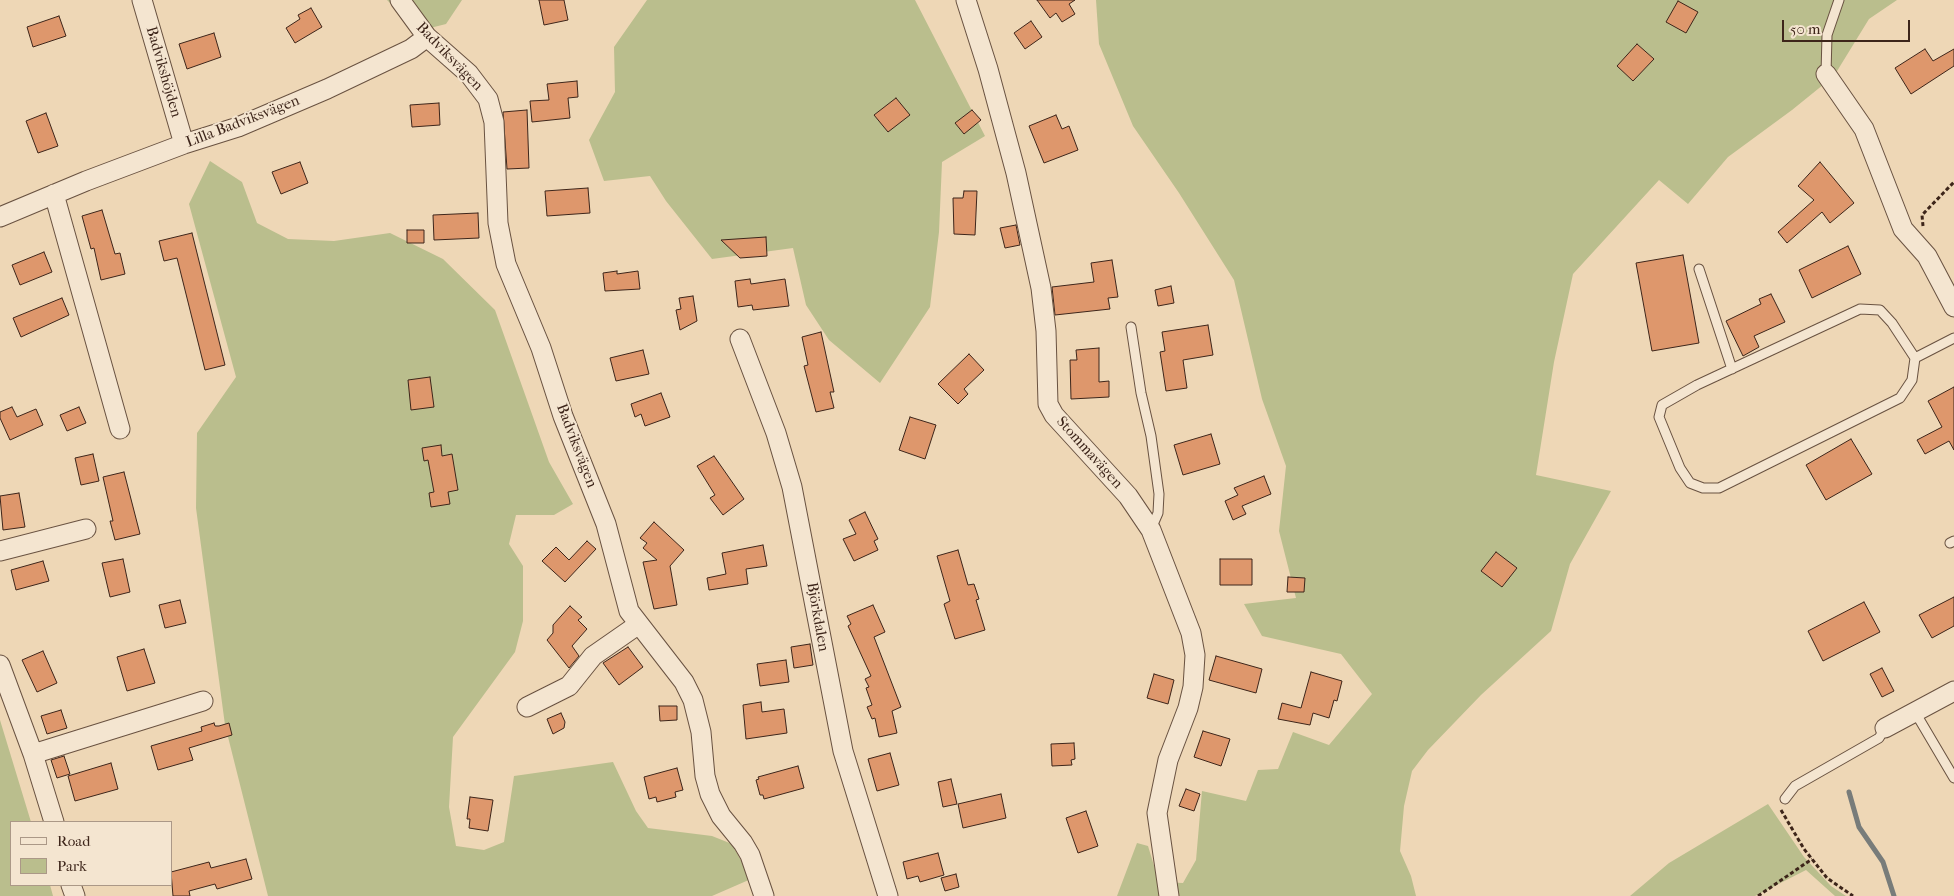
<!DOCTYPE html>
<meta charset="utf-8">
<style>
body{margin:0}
#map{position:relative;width:1954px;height:896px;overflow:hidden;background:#eed7b6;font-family:"IM FELL French Canon",serif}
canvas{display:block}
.legend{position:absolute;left:10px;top:821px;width:162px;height:65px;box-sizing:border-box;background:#f4e5d0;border:1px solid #ab9887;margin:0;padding:6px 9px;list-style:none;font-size:15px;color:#3d251a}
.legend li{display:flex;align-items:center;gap:10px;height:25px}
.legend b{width:25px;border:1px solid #ab9887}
.scale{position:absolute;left:1782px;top:20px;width:128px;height:22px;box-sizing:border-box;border:2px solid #3d251a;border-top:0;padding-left:6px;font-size:15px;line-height:18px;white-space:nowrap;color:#3d251a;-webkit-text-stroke:4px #f4e5d0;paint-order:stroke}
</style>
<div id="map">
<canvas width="1954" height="896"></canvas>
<ul class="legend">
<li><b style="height:6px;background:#f4e5d0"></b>Road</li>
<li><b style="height:14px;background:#babe8d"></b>Park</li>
</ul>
<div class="scale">50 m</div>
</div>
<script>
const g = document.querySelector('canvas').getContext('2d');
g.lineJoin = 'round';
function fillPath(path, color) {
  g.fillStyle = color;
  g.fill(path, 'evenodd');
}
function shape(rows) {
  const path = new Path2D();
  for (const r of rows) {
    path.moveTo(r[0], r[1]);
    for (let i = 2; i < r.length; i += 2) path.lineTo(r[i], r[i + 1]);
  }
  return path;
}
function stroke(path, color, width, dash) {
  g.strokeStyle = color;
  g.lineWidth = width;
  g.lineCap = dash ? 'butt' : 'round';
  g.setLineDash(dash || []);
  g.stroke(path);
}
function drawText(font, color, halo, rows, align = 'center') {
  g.font = font + ' "IM FELL French Canon",serif';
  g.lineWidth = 4;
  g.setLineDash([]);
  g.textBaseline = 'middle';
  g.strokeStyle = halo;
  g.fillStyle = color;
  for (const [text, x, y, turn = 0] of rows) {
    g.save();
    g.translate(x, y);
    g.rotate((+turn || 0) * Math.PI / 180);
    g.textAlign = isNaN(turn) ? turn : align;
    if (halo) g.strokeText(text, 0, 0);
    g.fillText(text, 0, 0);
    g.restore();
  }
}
const green = shape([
 [387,0,462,0,446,24,418,31],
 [647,0,915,0,985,136,942,162,939,232,930,307,880,383,829,340,806,305,793,248,712,259,666,201,650,176,604,181,589,140,615,92,614,47],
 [1096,0,1897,0,1869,19,1834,76,1792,110,1728,157,1688,204,1659,180,1573,274,1554,362,1536,475,1611,491,1570,564,1551,631,1481,695,1428,750,1412,771,1404,806,1400,851,1411,876,1416,896,1117,896,1137,843,1148,846,1159,882,1183,883,1196,860,1202,791,1246,801,1258,770,1278,769,1293,732,1329,745,1372,694,1341,654,1262,636,1244,604,1296,598,1279,531,1286,466,1262,399,1234,280,1179,193,1133,126,1099,44],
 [210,161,242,182,257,223,288,239,334,241,390,233,443,259,495,310,549,462,573,504,554,515,516,515,509,544,523,566,523,621,515,652,453,737,449,807,456,846,484,850,504,842,514,776,613,762,636,811,648,828,712,836,732,844,751,879,712,896,268,896,225,725,196,508,197,433,236,377,189,204],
 [0,720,31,822,11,822,11,885,50,885,53,896,0,896],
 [1768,804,1804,857,1831,886,1846,896,1835,896,1806,870,1755,896,1630,896,1669,863]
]);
const stream = shape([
 [1849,792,1859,827,1883,862,1894,896]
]);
const building = shape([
 [539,0,564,0,568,20,544,25,539,0],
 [1037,0,1075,0,1069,4,1075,14,1062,22,1056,13,1050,18,1037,0],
 [1678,1,1698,12,1686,33,1666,22,1678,1],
 [311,8,322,27,295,43,286,28,300,19,298,15,311,8],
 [59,16,66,36,33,47,27,27,59,16],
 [1031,21,1042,37,1025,49,1014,33,1031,21],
 [214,33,221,57,187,69,179,44,214,33],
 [1637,44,1654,59,1633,81,1617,66,1637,44],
 [1925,49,1933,61,1954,49,1954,66,1911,94,1895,68,1925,49],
 [577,81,578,97,568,98,570,118,532,122,530,101,549,100,547,84,577,81],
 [896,98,910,115,888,132,874,115,896,98],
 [439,103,440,125,412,127,410,105,439,103],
 [527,110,529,168,507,169,503,112,527,110],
 [972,110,981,120,964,134,955,123,972,110],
 [46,113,58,146,38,153,26,121,46,113],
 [1056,115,1062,129,1069,126,1078,150,1044,163,1029,126,1056,115],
 [300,162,308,183,281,194,272,172,300,162],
 [1820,162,1854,203,1830,223,1822,212,1787,243,1778,232,1814,200,1798,186,1820,162],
 [588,188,590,213,547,216,545,191,588,188],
 [964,191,977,191,975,235,954,234,953,198,963,198,964,191],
 [102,210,115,254,120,253,125,274,101,280,94,248,91,249,82,216,102,210],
 [478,213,479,238,434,240,433,215,478,213],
 [1016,225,1020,245,1005,248,1000,228,1016,225],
 [407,230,424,230,424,243,407,243,407,230],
 [192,233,225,365,205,370,177,258,164,261,159,241,192,233],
 [766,237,767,256,740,258,721,240,766,237],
 [1848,246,1861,274,1812,298,1799,270,1848,246],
 [44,252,52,272,20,285,12,265,44,252],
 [1683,255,1699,343,1652,351,1636,263,1683,255],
 [1112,260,1118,297,1108,298,1110,309,1055,315,1052,287,1094,282,1091,263,1112,260],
 [617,271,617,274,638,271,640,289,605,291,603,273,617,271],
 [750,279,751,284,785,279,789,306,753,310,752,305,738,307,735,281,750,279],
 [1171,286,1174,303,1158,306,1155,290,1171,286],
 [1771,294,1785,322,1754,336,1759,347,1743,356,1726,321,1761,304,1759,299,1771,294],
 [693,296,697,321,680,330,676,310,681,309,679,298,693,296],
 [62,298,69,315,21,337,13,318,62,298],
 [1208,325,1213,355,1183,360,1187,388,1166,391,1160,352,1165,351,1162,332,1208,325],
 [821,332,834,392,830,392,834,408,816,412,804,366,808,365,802,337,821,332],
 [1099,348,1099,382,1109,381,1109,397,1071,399,1070,360,1077,360,1076,350,1099,348],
 [643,350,649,374,616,381,610,358,643,350],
 [969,354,984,370,964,389,968,394,958,404,938,384,969,354],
 [430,377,434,407,411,410,408,380,430,377],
 [1954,387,1954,450,1949,441,1925,454,1917,440,1942,427,1928,401,1954,387],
 [661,393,670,417,645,426,641,414,635,417,631,404,661,393],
 [12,407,17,417,36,409,43,425,10,440,0,418,0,412,12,407],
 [79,407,86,423,67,431,60,415,79,407],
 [910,417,936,425,925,459,899,450,910,417],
 [1211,434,1220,464,1183,475,1174,445,1211,434],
 [1851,439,1872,474,1826,500,1806,465,1851,439],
 [441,445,442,456,452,454,458,490,448,492,450,504,431,507,429,493,434,492,428,460,424,461,422,448,441,445],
 [93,454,99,481,81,485,75,458,93,454],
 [714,456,744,499,723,515,710,498,715,495,697,466,714,456],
 [124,472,140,534,115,540,110,521,113,521,103,477,124,472],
 [1264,476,1271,494,1242,506,1246,514,1233,520,1225,501,1238,495,1234,488,1264,476],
 [19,493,25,527,3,530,0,496,19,493],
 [865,512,878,539,874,541,878,550,854,561,843,539,856,534,849,520,865,512],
 [654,522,684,550,670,566,677,605,654,609,643,562,657,560,643,548,647,543,640,538,654,522],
 [587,541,596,549,565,582,542,561,556,547,569,560,587,541],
 [763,545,767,566,746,569,748,584,709,590,707,578,726,574,722,553,763,545],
 [958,550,968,585,974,584,979,599,976,600,985,630,955,639,944,604,950,601,937,556,958,550],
 [1496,552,1517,568,1502,587,1481,571,1496,552],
 [123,559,130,592,110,597,102,563,123,559],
 [1220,559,1252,559,1252,585,1220,585,1220,559],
 [43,561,49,581,16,590,11,570,43,561],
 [1288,577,1305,578,1304,592,1287,592,1288,577],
 [1954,597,1954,626,1932,638,1919,615,1954,597],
 [180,600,186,623,165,628,159,605,180,600],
 [1864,602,1880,632,1823,661,1808,631,1864,602],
 [873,605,885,632,874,637,901,707,892,711,897,733,879,737,875,718,872,719,867,707,872,705,866,688,869,687,865,679,871,676,848,626,851,624,847,616,873,605],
 [570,606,582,617,578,620,587,629,572,646,579,656,569,668,547,640,553,633,553,625,570,606],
 [810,644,813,665,794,668,791,647,810,644],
 [628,647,643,667,619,685,603,663,628,647],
 [144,649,155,683,127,691,117,657,144,649],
 [43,651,57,683,37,692,22,660,43,651],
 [1216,656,1262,669,1256,693,1209,680,1216,656],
 [786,660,789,682,760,686,757,664,786,660],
 [1882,668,1894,691,1882,697,1870,674,1882,668],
 [1311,672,1342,681,1337,701,1334,700,1329,718,1313,713,1310,725,1278,719,1282,703,1301,708,1311,672],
 [1154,674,1174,680,1168,704,1147,698,1154,674],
 [761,702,762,712,784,709,787,733,746,739,743,705,761,702],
 [659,706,677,706,677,720,660,721,659,706],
 [61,710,67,728,47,734,41,716,61,710],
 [561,713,565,722,564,728,553,734,547,719,561,713],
 [214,723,215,726,219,726,229,723,232,735,189,748,193,760,158,770,151,746,202,731,201,727,214,723],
 [1203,731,1230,739,1221,766,1194,757,1203,731],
 [1074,743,1075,759,1071,760,1072,765,1052,766,1051,744,1074,743],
 [890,753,899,785,877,791,868,759,890,753],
 [64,756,70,774,57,778,51,760,64,756],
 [111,763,118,789,75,801,68,776,111,763],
 [798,766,804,788,764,799,763,795,760,795,756,780,759,779,758,777,798,766],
 [677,768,683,790,675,792,676,797,657,802,656,797,649,799,644,777,677,768],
 [951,779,957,804,943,807,938,782,951,779],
 [1186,789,1200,794,1194,811,1179,806,1186,789],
 [1001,794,1006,818,963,828,958,804,1001,794],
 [470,797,493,800,488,831,469,828,470,819,467,819,470,797],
 [1086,811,1098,846,1078,853,1066,818,1086,811],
 [938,853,944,875,920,882,918,876,907,879,903,862,938,853],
 [246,859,252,879,217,889,215,884,189,891,190,896,173,896,171,872,209,862,211,868,246,859],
 [956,874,959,887,945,891,941,878,956,874]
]);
const path = shape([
 [1923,226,1922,215,1954,182],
 [1781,810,1804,849,1827,878,1853,896],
 [1758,896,1812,859]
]);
const lane = shape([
 [1826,74,1827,35,1839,0],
 [1699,269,1732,369],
 [1860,309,1880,310,1892,323,1915,358,1912,380,1900,398,1719,488,1703,488,1690,483,1680,468,1659,417,1662,405,1697,385,1860,309],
 [1131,327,1141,393,1151,436,1159,494,1158,513,1151,529],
 [1915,358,1954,338],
 [1950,543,1954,541],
 [1915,712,1954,778],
 [1785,799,1795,786,1879,738,1885,728]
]);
const street = shape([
 [142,0,184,144],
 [400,0,427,37,469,74,488,99,494,122,498,223,506,264,541,348,563,416,606,524,629,611,684,682,693,700,701,732,705,776,710,794,721,816,743,843,750,855,764,896],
 [966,0,988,69,1016,173,1041,288,1046,331,1048,404,1054,415,1128,496,1151,530,1191,633,1195,655,1193,687,1188,708,1168,760,1157,813,1169,896],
 [1826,74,1864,129,1903,229,1927,256,1954,307],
 [54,194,120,429],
 [0,217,86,181,184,144,238,127,327,89,411,49,427,37],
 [740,339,776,433,792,487,843,751,888,896],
 [0,551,86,529],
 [0,665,33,754,54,822],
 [527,707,569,686,593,656,639,624],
 [1885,728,1954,691],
 [33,754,203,701],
 [71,885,75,896]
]);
const streetNames = [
 ["Badviksvägen",449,57,46],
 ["Badvikshöjden",163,72,74],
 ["Lilla Badviksvägen",243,122,-21],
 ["Badviksvägen",576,446,69],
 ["Stommavägen",1089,453,48],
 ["Björkdalen",817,617,80]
];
fillPath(green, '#babe8d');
stroke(stream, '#787c7a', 5);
fillPath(building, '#de976c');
stroke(building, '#3d251a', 1);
stroke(lane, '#695241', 11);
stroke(street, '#695241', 21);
stroke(path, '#3d251a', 3, [4, 2.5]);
stroke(lane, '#f4e5d0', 9);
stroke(street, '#f4e5d0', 19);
drawText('15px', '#3d251a', '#f4e5d0', streetNames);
</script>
